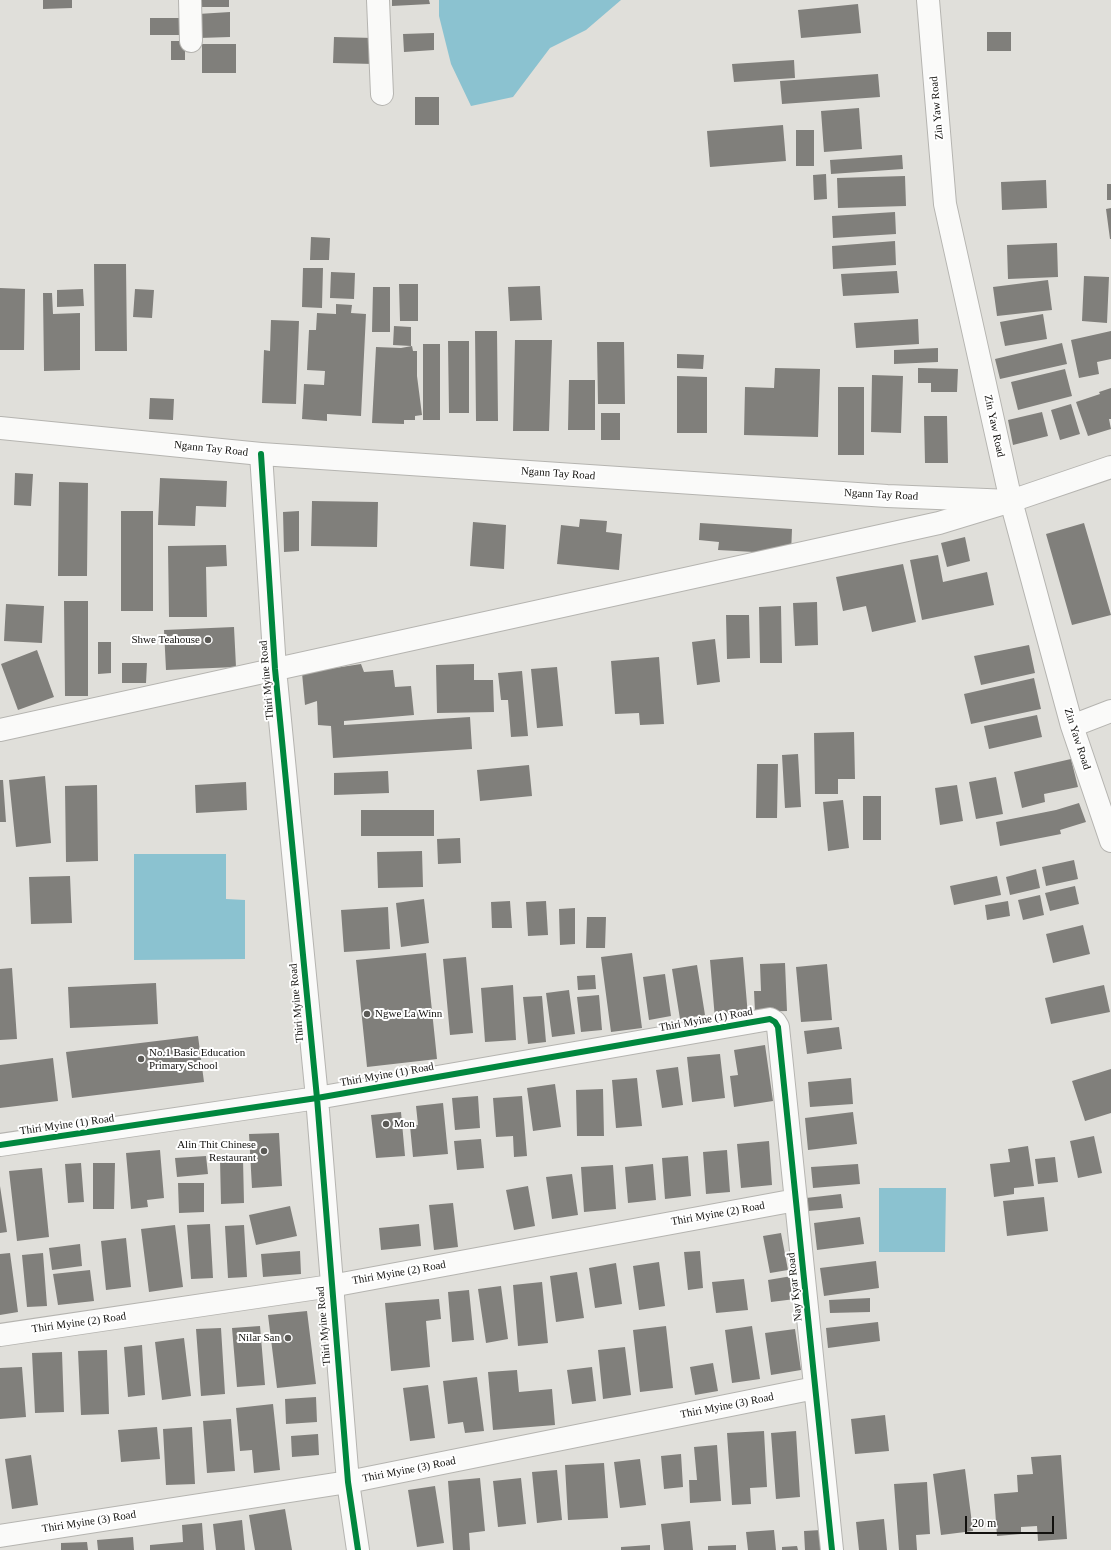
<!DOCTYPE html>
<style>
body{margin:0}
#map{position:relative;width:1111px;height:1550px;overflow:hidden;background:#e0dfda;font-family:Georgia,serif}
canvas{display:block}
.scale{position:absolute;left:965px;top:1516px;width:89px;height:18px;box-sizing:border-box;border:2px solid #12110e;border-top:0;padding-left:5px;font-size:12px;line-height:14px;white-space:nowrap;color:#12110e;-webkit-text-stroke:3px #fff;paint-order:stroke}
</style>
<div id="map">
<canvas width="1111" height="1550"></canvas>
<div class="scale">20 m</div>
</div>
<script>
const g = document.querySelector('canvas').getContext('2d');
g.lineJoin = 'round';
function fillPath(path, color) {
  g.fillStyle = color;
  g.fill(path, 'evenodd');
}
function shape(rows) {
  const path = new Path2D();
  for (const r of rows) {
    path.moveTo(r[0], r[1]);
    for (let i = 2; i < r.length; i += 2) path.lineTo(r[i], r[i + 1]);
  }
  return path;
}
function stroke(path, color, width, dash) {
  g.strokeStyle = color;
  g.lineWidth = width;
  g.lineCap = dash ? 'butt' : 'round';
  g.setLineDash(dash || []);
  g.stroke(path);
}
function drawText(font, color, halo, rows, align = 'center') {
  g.font = font + ' Georgia,serif';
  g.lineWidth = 4;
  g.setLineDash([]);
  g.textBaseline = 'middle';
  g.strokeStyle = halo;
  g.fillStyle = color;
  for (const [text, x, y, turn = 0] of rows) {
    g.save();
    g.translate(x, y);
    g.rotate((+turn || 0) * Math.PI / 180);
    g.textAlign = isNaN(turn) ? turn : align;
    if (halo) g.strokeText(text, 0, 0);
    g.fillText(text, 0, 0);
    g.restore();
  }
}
const water = shape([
 [439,0,621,0,586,30,550,48,513,97,471,106,451,64,439,16],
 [134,854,226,854,226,899,245,900,245,959,134,960],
 [879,1188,946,1188,945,1252,879,1252]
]);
const building = shape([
 [43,0,72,0,72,8,43,9],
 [197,0,229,0,229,7,197,7],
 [392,0,429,0,430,4,392,6],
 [858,4,861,33,801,38,798,10],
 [230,12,230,37,199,38,198,14],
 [150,18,184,18,184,35,150,35],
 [987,32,1011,32,1011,51,987,51],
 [434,33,434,50,404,52,403,34],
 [334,37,374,38,374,64,333,63],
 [171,41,185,41,185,60,171,60],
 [202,44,236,44,236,73,202,73],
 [794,60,795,78,734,82,732,64],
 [878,74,880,97,782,104,780,81],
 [415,97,439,97,439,125,415,125],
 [859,108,862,149,824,152,821,111],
 [783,125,786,161,710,167,707,131],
 [796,130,814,130,814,166,796,166],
 [902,155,903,169,831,174,830,160],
 [826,174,827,199,814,200,813,175],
 [905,176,906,206,838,208,837,178],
 [1046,180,1047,208,1002,210,1001,182],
 [1107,184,1111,184,1111,200,1107,200],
 [1111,208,1111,239,1110,239,1106,209],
 [895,212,896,234,833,238,832,216],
 [311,237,330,238,329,260,310,260],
 [895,241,896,265,833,269,832,246],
 [1057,243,1058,277,1008,279,1007,245],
 [94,264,126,264,127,351,95,351],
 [303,268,323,268,322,308,302,307],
 [897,271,899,293,843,296,841,274],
 [331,272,355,273,354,299,330,298],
 [1084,276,1109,277,1107,323,1082,321],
 [1048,280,1052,310,997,316,993,287],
 [399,284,418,284,418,321,400,321],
 [540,286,542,320,510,321,508,287],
 [373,287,390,287,390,332,372,332],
 [0,288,25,289,24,350,0,350],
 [83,289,84,306,57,307,57,290],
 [135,289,154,290,152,318,133,317],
 [43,293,52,293,53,314,80,313,80,370,44,371],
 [336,304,352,305,351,313,366,314,361,416,327,414,327,421,302,419,304,384,324,385,325,371,307,370,309,330,316,330,317,313,336,314],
 [1043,314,1047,339,1005,346,1000,322],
 [918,319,919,344,856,348,854,323],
 [271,320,299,321,296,404,262,403,264,350,270,351],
 [394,326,411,327,411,346,393,345],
 [475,331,497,331,498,421,476,421],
 [1111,331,1111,359,1097,362,1099,374,1079,378,1071,340],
 [515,340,552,340,549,431,513,431],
 [448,341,469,341,469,413,449,413],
 [597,342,624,342,625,404,598,404],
 [1062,343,1067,364,1000,379,995,359],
 [423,344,440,344,440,420,423,420],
 [412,346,413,351,417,351,417,376,422,415,415,416,415,420,404,420,404,424,372,423,376,347,401,348],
 [938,348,938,362,894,364,894,350],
 [677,354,704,355,703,369,677,368],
 [775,368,820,369,818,437,744,435,745,387,774,388],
 [918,368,958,369,957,392,931,392,931,383,918,383],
 [1065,369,1072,396,1018,410,1011,382],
 [872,375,903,376,901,433,871,432],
 [677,376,707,377,707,433,677,433],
 [569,380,595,380,595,430,568,430],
 [838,387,864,387,864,455,838,455],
 [1111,388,1111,419,1109,419,1111,429,1088,436,1076,402,1100,394,1099,392],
 [150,398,174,399,173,420,149,419],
 [1071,404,1080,434,1060,440,1051,410],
 [1042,412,1048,436,1013,445,1008,420],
 [601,413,620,413,620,440,601,440],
 [924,416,947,416,948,463,925,463],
 [15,473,33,474,31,506,14,505],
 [160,478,227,481,226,507,196,506,195,526,158,525],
 [59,482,88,483,87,576,58,576],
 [312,501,378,502,377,547,311,546],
 [121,511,153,511,153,611,121,611],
 [299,511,299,551,284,552,283,512],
 [580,519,607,521,606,532,622,534,619,570,557,564,561,525,579,527],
 [473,522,506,525,504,569,470,566],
 [700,523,792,529,791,554,718,550,719,542,699,540],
 [1084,523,1111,615,1072,625,1046,534],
 [965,537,970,561,947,567,941,543],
 [226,545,227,566,206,567,207,617,169,617,168,546],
 [938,555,943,582,987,572,994,605,922,620,910,560],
 [903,564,916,622,872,632,866,606,843,611,836,577],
 [64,601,88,601,88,696,65,696],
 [817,602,818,645,795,646,793,603],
 [6,604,44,606,42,643,4,641],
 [781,606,782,663,760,663,759,607],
 [726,615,749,615,750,658,727,659],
 [234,627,236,667,166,670,164,630],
 [715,639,720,682,697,685,692,642],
 [98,642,111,642,111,673,98,674],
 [1029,645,1035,673,981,685,974,656],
 [37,650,54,697,18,710,1,664],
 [659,657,664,724,640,725,639,713,615,714,611,661],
 [122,663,147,663,146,683,122,683],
 [361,664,364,672,393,670,395,687,411,686,414,715,344,721,344,725,470,717,472,749,333,758,331,726,318,725,317,701,305,705,302,673],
 [474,664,474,680,493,680,494,712,437,713,436,665],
 [557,667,563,726,537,728,531,669],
 [522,671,528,736,511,737,508,700,501,700,498,673],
 [1034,678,1041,709,971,724,964,694],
 [1037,715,1042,737,989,749,984,726],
 [854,732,855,779,838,779,838,794,815,794,814,733],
 [798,754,801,807,785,808,782,755],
 [1071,759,1078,787,1044,794,1045,802,1022,808,1014,772],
 [757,764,778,764,777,818,756,818],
 [529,765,532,796,480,801,477,770],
 [388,771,389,793,334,795,334,773],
 [45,776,51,843,16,847,9,780],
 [996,777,1003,814,976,819,969,782],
 [0,780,3,780,6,822,0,822],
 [246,782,247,810,196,813,195,785],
 [97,785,98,861,66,862,65,786],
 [957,785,963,821,940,825,935,788],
 [863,796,881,796,881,840,863,840],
 [843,800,849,848,828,851,823,802],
 [1079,803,1086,822,1060,830,1061,834,1000,846,996,822,1056,810],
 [361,810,434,810,434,836,361,836],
 [460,838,461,863,438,864,437,839],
 [422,851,423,887,378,888,377,852],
 [1074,860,1078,879,1046,886,1042,867],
 [1036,869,1040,888,1010,895,1006,877],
 [70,876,72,923,31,924,29,877],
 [997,876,1001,895,954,905,950,886],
 [1075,886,1079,904,1050,911,1045,893],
 [1040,895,1044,915,1023,920,1018,900],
 [424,899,429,943,401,947,396,903],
 [510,901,512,928,492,928,491,902],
 [546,901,548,935,528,936,526,902],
 [1008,901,1010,916,987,920,985,905],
 [388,907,390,949,344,952,341,910],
 [575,908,575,944,560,945,559,909],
 [587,917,606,917,605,948,586,948],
 [1083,925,1090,954,1053,963,1046,934],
 [426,953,437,1059,367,1067,356,960],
 [632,953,642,1028,611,1032,601,957],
 [466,957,473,1033,450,1035,443,959],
 [743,957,748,1016,715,1019,710,960],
 [785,963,787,1011,755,1012,754,991,761,991,760,964],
 [827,964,832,1020,801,1022,796,967],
 [697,965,705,1015,680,1019,672,969],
 [12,968,17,1039,0,1040,0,969],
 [665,974,671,1016,649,1020,643,977],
 [595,975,596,989,578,990,577,976],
 [156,983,158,1024,70,1028,68,987],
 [513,985,516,1040,485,1042,481,988],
 [1104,985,1110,1012,1051,1024,1045,998],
 [569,990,575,1034,552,1037,546,993],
 [599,995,602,1030,581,1032,577,997],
 [542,996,546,1042,528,1044,523,997],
 [839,1027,842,1049,807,1054,804,1031],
 [198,1036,204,1082,72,1098,66,1052],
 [765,1045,773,1101,734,1107,730,1076,738,1075,734,1050],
 [720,1054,725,1098,692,1102,687,1057],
 [53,1058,58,1101,0,1108,0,1065],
 [678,1067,683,1105,662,1108,656,1070],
 [1111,1069,1111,1113,1085,1121,1072,1081],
 [637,1078,642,1126,616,1128,612,1080],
 [851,1078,853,1104,810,1107,808,1082],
 [555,1084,561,1127,533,1131,527,1088],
 [603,1089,604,1136,577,1136,576,1090],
 [478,1096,480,1128,455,1130,452,1098],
 [522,1096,527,1156,514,1157,513,1136,496,1137,493,1098],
 [443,1103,448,1154,413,1157,410,1126,418,1125,416,1106],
 [401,1112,405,1156,376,1158,371,1115],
 [853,1112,857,1144,808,1150,805,1118],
 [279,1133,282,1186,252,1188,249,1134],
 [1094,1136,1102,1173,1078,1178,1070,1141],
 [481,1139,484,1168,457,1170,454,1141],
 [769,1141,772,1185,741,1188,737,1144],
 [1028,1146,1034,1186,1014,1188,1014,1194,994,1197,990,1164,1010,1162,1008,1149],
 [160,1150,164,1198,147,1200,148,1207,131,1209,126,1153],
 [727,1150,730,1192,706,1194,703,1152],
 [206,1156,208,1174,177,1177,175,1158],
 [688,1156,691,1196,665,1199,662,1158],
 [1055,1157,1058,1182,1038,1184,1035,1159],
 [220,1159,243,1159,244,1203,221,1204],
 [81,1163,84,1202,68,1203,65,1164],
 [93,1163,115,1163,114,1209,93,1209],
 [653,1164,656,1200,628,1203,625,1167],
 [858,1164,860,1184,813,1188,811,1167],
 [613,1165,616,1209,584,1212,581,1167],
 [42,1168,49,1237,17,1241,9,1171],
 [572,1174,578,1215,552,1219,546,1177],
 [178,1183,204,1183,204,1212,179,1213],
 [0,1186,7,1232,0,1233],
 [528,1186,535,1226,514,1230,506,1190],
 [841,1194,843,1208,808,1211,806,1198],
 [1044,1197,1048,1231,1007,1236,1003,1201],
 [453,1203,458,1247,434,1250,429,1205],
 [290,1206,297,1236,256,1245,249,1215],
 [860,1217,864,1244,817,1250,814,1223],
 [210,1224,213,1278,191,1279,187,1225],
 [419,1224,421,1246,381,1250,379,1228],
 [175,1225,183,1287,149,1292,141,1229],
 [244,1225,247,1277,228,1278,225,1226],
 [781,1233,788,1270,770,1273,763,1236],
 [126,1238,131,1287,106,1290,101,1241],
 [80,1244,82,1266,52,1270,49,1248],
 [300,1251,301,1274,263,1277,261,1254],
 [700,1251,703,1288,688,1290,684,1252],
 [10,1253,18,1312,0,1315,0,1254],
 [43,1253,47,1306,27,1307,22,1255],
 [876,1261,879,1288,824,1296,820,1268],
 [659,1262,665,1306,639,1310,633,1266],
 [616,1263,622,1304,595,1308,589,1268],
 [90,1270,94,1301,58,1305,53,1274],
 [577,1272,584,1318,556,1322,550,1276],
 [792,1276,795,1299,771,1302,768,1280],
 [744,1279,748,1310,716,1313,712,1282],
 [542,1282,548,1343,518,1346,513,1285],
 [501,1286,508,1339,486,1343,478,1289],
 [469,1290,474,1340,452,1342,448,1292],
 [870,1298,870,1312,830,1313,829,1300],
 [439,1299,441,1319,426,1321,430,1367,391,1371,385,1303],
 [307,1311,316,1384,277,1388,268,1315],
 [878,1322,880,1341,828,1348,826,1328],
 [260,1326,265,1385,237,1387,232,1328],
 [666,1326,673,1388,640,1392,633,1330],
 [752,1326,760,1379,732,1383,725,1330],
 [221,1328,225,1394,201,1396,196,1329],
 [795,1329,801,1370,771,1375,765,1333],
 [184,1338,191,1396,162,1400,155,1342],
 [142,1345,145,1395,128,1397,124,1347],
 [625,1347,631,1395,603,1399,598,1350],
 [107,1350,109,1414,81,1415,78,1351],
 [62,1352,64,1412,35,1413,32,1353],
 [713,1363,718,1391,695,1395,690,1367],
 [22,1367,26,1417,0,1419,0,1368],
 [592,1367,596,1401,572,1404,567,1370],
 [517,1370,519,1392,552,1389,555,1425,493,1430,488,1372],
 [477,1377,484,1431,465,1433,463,1422,448,1424,443,1381],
 [428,1385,435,1438,410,1441,403,1388],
 [316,1397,317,1422,286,1424,285,1399],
 [273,1404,280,1470,254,1473,252,1450,240,1451,236,1408],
 [885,1415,889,1451,855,1454,851,1419],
 [231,1419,235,1471,207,1473,203,1421],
 [157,1427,160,1459,121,1462,118,1430],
 [192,1427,195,1484,166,1485,163,1429],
 [764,1431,767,1487,750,1488,751,1504,732,1505,727,1433],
 [796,1431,800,1497,776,1499,771,1433],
 [318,1434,319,1455,292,1457,291,1436],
 [717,1445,721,1501,690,1503,689,1480,697,1480,694,1447],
 [681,1454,683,1487,664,1489,661,1456],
 [31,1455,38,1505,12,1509,5,1459],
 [1061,1455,1067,1539,1038,1541,1037,1526,1021,1527,1021,1534,997,1536,994,1494,1018,1492,1017,1475,1033,1474,1031,1457],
 [640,1459,646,1505,620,1508,614,1462],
 [604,1463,608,1518,568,1520,565,1465],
 [965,1469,973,1531,941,1535,933,1474],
 [557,1470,562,1520,537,1523,532,1472],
 [480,1478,485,1531,469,1533,470,1550,453,1550,448,1481],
 [521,1478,526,1524,498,1527,493,1481],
 [927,1482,930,1534,916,1535,917,1550,899,1550,894,1484],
 [435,1486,444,1543,417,1547,408,1490],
 [285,1509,292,1550,255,1550,249,1515],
 [884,1519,887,1550,859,1550,856,1522],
 [242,1520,245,1550,216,1550,213,1524],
 [690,1521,693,1550,664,1550,661,1524],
 [202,1523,204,1550,150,1550,150,1545,183,1542,182,1525],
 [774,1530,776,1550,748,1550,746,1532],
 [821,1530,822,1550,805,1550,804,1531],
 [133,1537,134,1550,98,1550,97,1540],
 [87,1542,88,1550,61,1550,61,1543],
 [650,1545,650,1550,621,1550,621,1547],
 [736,1545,736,1550,708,1550,708,1546],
 [797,1546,798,1550,782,1550,782,1547]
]);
const minor = shape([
 [190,0,191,41],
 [378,0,382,94],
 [928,0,945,204,1011,501,1072,726,1111,841],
 [261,454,275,669,317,1098,348,1482,358,1550],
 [1072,726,1111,711],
 [0,730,939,523,1008,502],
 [0,1145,317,1098,770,1019,775,1022,778,1027,832,1550],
 [0,1335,331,1286,796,1200],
 [0,1536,348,1482,815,1388]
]);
const major = shape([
 [0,428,261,454,887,496,1011,501,1111,467]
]);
const cycleway = shape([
 [261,454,275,669,317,1098,348,1482,358,1550],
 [0,1145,317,1098,770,1019,775,1022,778,1027,832,1550]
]);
const markers = [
 [208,640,4,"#5a5955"],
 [367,1014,4,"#5a5955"],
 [141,1059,4,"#5a5955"],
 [386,1124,4,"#5a5955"],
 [264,1151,4,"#5a5955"],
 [288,1338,4,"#5a5955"]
];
const streetNames = [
 ["Zin Yaw Road",937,108,-95],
 ["Zin Yaw Road",994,426,78],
 ["Ngann Tay Road",211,449,6],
 ["Ngann Tay Road",558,474,4],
 ["Ngann Tay Road",881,495,3],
 ["Thiri Myine Road",267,680,-95],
 ["Zin Yaw Road",1077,739,72],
 ["Thiri Myine Road",297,1003,-95],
 ["Thiri Myine (1) Road",706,1020,-10],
 ["Thiri Myine (1) Road",387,1075,-10],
 ["Thiri Myine (1) Road",67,1125,-8],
 ["Thiri Myine (2) Road",718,1214,-10],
 ["Thiri Myine (2) Road",399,1273,-10],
 ["Nay Kyar Road",795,1287,-96],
 ["Thiri Myine (2) Road",79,1323,-8],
 ["Thiri Myine Road",324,1326,-95],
 ["Thiri Myine (3) Road",727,1406,-11],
 ["Thiri Myine (3) Road",409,1470,-11],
 ["Thiri Myine (3) Road",89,1522,-9]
];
const poiNames = [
 ["Shwe Teahouse",200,640],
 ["Ngwe La Winn",375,1014,"left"],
 ["No.1 Basic Education",149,1053,"left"],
 ["Primary School",149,1066,"left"],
 ["Mon",394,1124,"left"],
 ["Alin Thit Chinese",256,1145],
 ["Restaurant",256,1158],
 ["Nilar San",280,1338]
];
fillPath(water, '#8bc2d0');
fillPath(building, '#807f7b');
stroke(minor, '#b5b4b0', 24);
stroke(major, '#b5b4b0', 24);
stroke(minor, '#fafaf9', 22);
stroke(major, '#fafaf9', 22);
stroke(cycleway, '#00873e', 6);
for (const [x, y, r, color] of markers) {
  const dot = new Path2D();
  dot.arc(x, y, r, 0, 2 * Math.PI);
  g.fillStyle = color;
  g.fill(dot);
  stroke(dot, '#fff', 1.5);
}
drawText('11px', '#12110e', '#fff', streetNames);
drawText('11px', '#12110e', '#fff', poiNames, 'right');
</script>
